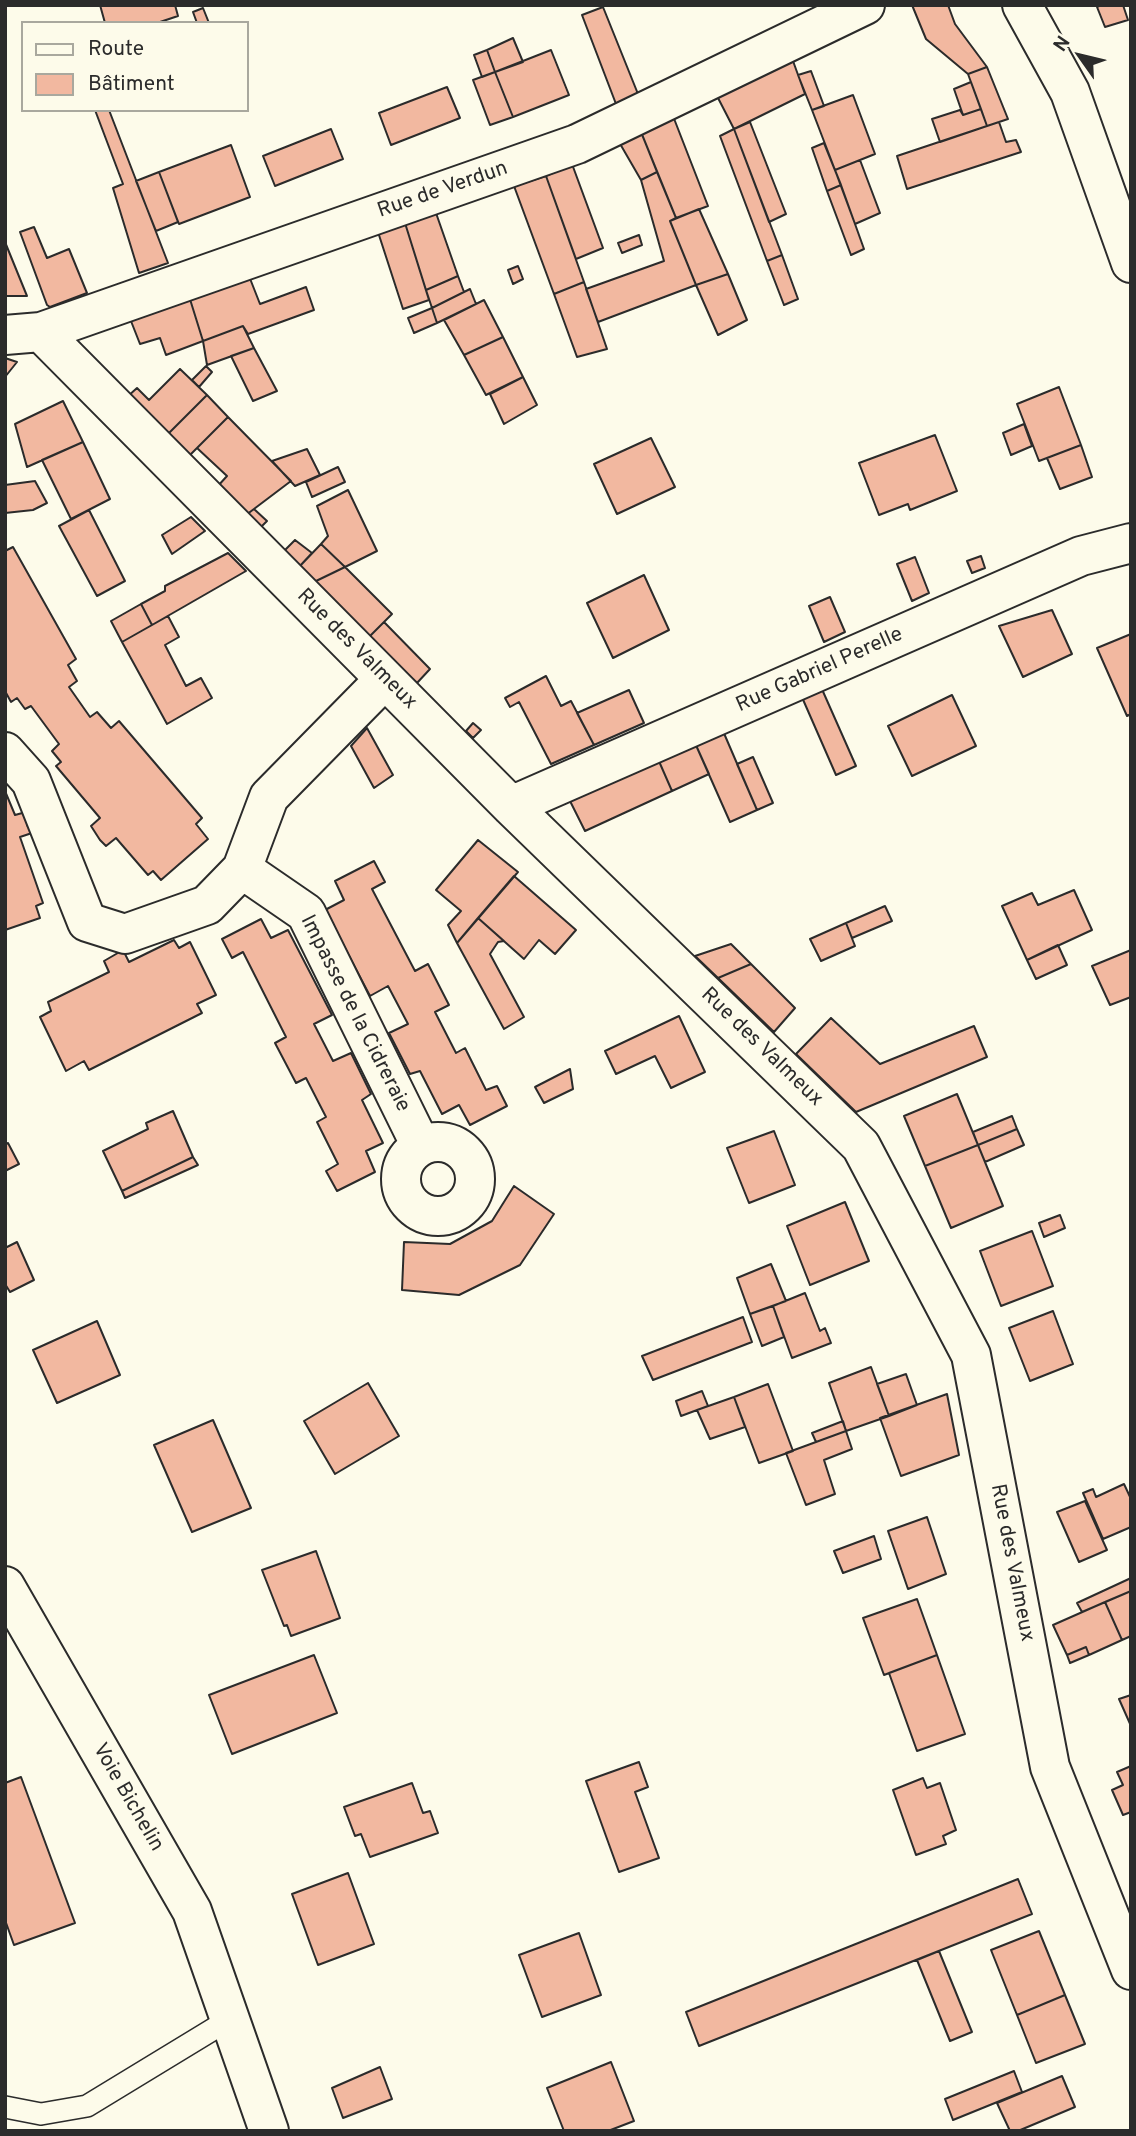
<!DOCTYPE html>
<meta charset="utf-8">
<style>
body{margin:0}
#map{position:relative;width:1136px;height:2136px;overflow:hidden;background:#fdfbea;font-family:Overpass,sans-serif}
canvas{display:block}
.frame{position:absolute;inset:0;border:7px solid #2b2b2b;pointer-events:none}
.legend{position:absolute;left:21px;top:21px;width:228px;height:91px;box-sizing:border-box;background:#fdfbea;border:2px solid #a9a89e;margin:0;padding:9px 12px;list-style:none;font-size:21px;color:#2b2b2b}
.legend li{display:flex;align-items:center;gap:14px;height:35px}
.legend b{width:35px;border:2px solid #a9a89e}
.north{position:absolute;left:1045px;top:21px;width:70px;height:70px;-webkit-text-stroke:5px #fdfbea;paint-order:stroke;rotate:304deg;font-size:19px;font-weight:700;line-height:28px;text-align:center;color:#2b2b2b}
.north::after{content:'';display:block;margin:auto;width:24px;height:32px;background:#2b2b2b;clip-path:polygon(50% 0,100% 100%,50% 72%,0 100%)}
</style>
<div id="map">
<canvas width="1136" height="2136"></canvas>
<div class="frame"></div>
<ul class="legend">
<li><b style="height:9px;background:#fdfbea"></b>Route</li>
<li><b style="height:19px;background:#f2b8a0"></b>Bâtiment</li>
</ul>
<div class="north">N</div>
</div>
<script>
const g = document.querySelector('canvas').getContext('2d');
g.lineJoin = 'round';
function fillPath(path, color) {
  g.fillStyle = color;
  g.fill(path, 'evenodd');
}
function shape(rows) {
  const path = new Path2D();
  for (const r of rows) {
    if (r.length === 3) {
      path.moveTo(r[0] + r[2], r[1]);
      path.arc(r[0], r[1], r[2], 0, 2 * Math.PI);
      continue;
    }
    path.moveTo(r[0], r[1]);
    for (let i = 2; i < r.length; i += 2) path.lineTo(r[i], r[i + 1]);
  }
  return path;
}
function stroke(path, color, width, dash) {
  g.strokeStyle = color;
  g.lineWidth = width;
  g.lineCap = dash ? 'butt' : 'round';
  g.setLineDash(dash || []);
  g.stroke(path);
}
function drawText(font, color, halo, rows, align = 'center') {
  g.font = font + ' Overpass,sans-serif';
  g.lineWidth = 5;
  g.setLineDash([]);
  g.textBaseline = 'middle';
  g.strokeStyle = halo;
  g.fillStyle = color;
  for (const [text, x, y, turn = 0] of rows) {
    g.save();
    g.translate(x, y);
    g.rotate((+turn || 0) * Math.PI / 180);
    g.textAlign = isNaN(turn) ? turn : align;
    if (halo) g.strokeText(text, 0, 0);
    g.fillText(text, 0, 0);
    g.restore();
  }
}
const building = shape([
 [100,5,175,5,178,16,157,23,105,23,100,5],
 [912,5,948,5,955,24,987,67,968,74,926,39,912,5],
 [1101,5,1123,5,1128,20,1105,27,1097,7,1101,5],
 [603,7,638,94,616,104,582,15,603,7],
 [203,8,209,23,197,23,193,12,203,8],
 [513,38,523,62,495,72,487,50,513,38],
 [487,50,495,72,482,77,474,55,487,50],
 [551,50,569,95,513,117,495,72,551,50],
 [793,61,805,94,734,129,717,96,793,61],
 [987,67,1008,119,987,126,968,74,987,67],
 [811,71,824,106,812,110,798,75,811,71],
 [495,72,513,117,490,125,473,80,495,72],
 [971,82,981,109,963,115,954,89,971,82],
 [447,87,460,118,391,145,379,113,447,87],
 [853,95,875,154,835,170,812,110,853,95],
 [981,109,987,126,940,142,932,119,960,110,963,115,981,109],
 [95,110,109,110,168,263,139,273,113,188,123,184,95,110],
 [673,116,708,206,676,218,641,132,673,116],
 [750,122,786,214,769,222,734,129,750,122],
 [999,122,1006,142,1016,140,1021,152,907,189,897,156,999,122],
 [331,129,343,159,275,186,263,156,331,129],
 [734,129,782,255,767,261,720,136,734,129],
 [641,132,657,172,641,180,619,142,641,132],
 [824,143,841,185,827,191,812,148,824,143],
 [231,145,250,197,179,224,159,172,231,145],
 [860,160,880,213,855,224,835,170,860,160],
 [572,164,603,248,576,259,546,176,572,164],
 [159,172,178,222,156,231,136,181,159,172],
 [657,172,676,218,670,221,696,285,598,322,586,289,664,261,641,180,657,172],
 [546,176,584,282,554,294,514,186,546,176],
 [841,185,864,249,851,255,827,191,841,185],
 [699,209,728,274,696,285,670,221,699,209],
 [436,213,458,276,426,290,405,223,436,213],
 [405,223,429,300,403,309,378,232,405,223],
 [34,227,47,258,69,249,87,293,50,307,47,305,20,232,34,227],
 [639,235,642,245,622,253,618,243,639,235],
 [5,242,27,296,5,296,5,242],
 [782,255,798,299,784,305,767,261,782,255],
 [518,266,523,279,513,284,508,270,518,266],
 [728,274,747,320,718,335,696,285,728,274],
 [249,276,260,304,306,287,314,310,248,334,243,326,203,341,189,296,249,276],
 [458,276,464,292,432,308,426,290,458,276],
 [584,282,607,349,577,357,554,294,584,282],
 [470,289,476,304,437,323,432,308,470,289],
 [189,296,203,341,166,355,160,338,140,344,129,316,189,296],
 [484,300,503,337,464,355,444,320,484,300],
 [432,308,437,323,414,333,408,318,432,308],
 [243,326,254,348,207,365,203,341,243,326],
 [503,337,523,377,486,395,464,355,503,337],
 [254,348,277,391,253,401,231,356,254,348],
 [5,358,17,362,5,377,5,358],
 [206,366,212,372,199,387,192,380,206,366],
 [180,369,207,395,166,436,127,397,137,388,149,400,180,369],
 [523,377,537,405,504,424,490,394,523,377],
 [1059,387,1081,445,1039,461,1017,404,1059,387],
 [207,395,228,417,188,457,166,436,207,395],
 [63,401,83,442,27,467,15,424,63,401],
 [228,417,291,481,246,515,217,487,227,476,197,448,228,417],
 [1024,424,1032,446,1011,455,1003,433,1024,424],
 [935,435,957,491,910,510,908,504,879,515,859,463,935,435],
 [651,438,675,487,617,514,594,464,651,438],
 [83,442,110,499,71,519,42,460,83,442],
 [1081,445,1092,477,1060,489,1047,458,1081,445],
 [307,449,320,475,295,486,272,461,307,449],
 [338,467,345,482,312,497,306,482,338,467],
 [35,481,47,503,33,510,5,513,5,485,35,481],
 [348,490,377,551,345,567,321,544,328,536,317,506,348,490],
 [254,509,267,521,260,528,246,515,254,509],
 [89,510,125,581,97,596,59,526,89,510],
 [191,517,205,531,172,554,162,535,191,517],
 [295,540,312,553,299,567,283,552,295,540],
 [321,544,345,567,314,582,299,567,321,544],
 [13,547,76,659,68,665,77,681,69,687,90,717,97,712,111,728,119,721,202,818,196,824,208,839,161,880,153,871,148,875,116,838,106,846,100,840,91,826,100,818,56,766,61,762,52,751,59,744,31,706,25,709,17,698,11,702,5,691,5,551,13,547],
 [228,553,246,571,152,625,141,604,165,591,165,586,228,553],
 [981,556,985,568,972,573,967,561,981,556],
 [915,557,929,593,912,601,897,564,915,557],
 [345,567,392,614,369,637,314,582,345,567],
 [644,575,669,630,613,658,587,603,644,575],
 [830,597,845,632,824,642,809,606,830,597],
 [141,604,152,625,122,642,111,621,141,604],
 [1052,610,1072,654,1023,677,999,626,1052,610],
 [168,616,179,637,165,645,186,686,201,678,212,698,167,724,122,642,168,616],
 [384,622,430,669,417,683,369,637,384,622],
 [1131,634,1131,714,1127,716,1097,648,1131,634],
 [546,676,561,706,571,701,594,745,551,764,519,702,510,707,505,698,546,676],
 [821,687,856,766,836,775,801,695,821,687],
 [629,690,644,723,594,745,577,713,629,690],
 [952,695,976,746,912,776,888,726,952,695],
 [473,723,481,730,473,738,466,731,473,723],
 [367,728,393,775,374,788,351,746,367,728],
 [723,731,757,810,730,822,695,743,723,731],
 [695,743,709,774,672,791,658,759,695,743],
 [753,757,773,803,757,810,737,764,753,757],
 [658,759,672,791,585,831,569,799,658,759],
 [5,791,15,815,26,812,30,821,27,825,32,833,20,837,43,903,36,906,40,918,5,930,5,791],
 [478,840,518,872,457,943,448,925,461,911,436,890,478,840],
 [374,861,385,882,372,889,415,971,428,964,449,1005,435,1012,456,1053,465,1048,486,1090,497,1086,507,1106,470,1125,459,1105,442,1114,420,1071,410,1074,389,1033,408,1024,388,986,370,996,325,910,344,900,335,881,374,861],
 [514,876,576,930,555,954,539,940,524,959,478,918,514,876],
 [1074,890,1092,930,1027,960,1002,906,1032,893,1038,905,1074,890],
 [885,906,892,921,852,938,846,923,885,906],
 [478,918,504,941,498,942,490,954,524,1017,504,1029,457,943,478,918],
 [261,919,271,938,288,930,332,1015,314,1024,333,1061,351,1053,371,1094,362,1100,383,1143,366,1151,375,1172,337,1191,326,1171,338,1164,317,1122,326,1117,306,1078,296,1083,275,1043,286,1037,243,952,232,958,222,939,261,919],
 [846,923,855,946,821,961,810,939,846,923],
 [174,940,179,948,190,942,216,995,197,1004,202,1013,89,1070,84,1061,66,1071,40,1017,51,1011,48,1002,109,972,104,961,123,950,129,962,174,940],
 [731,944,751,964,718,978,695,956,731,944],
 [1058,945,1067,965,1036,979,1027,960,1058,945],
 [1131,950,1131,997,1110,1005,1092,966,1131,950],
 [751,964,795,1008,774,1032,718,978,751,964],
 [679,1016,705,1072,671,1088,655,1056,616,1074,605,1051,679,1016],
 [831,1018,880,1064,974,1026,987,1057,856,1112,796,1054,831,1018],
 [570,1069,573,1089,544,1103,535,1087,570,1069],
 [957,1094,978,1145,925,1166,904,1116,957,1094],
 [173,1111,193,1157,122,1191,103,1151,148,1129,146,1123,173,1111],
 [1012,1116,1017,1129,978,1145,973,1132,1012,1116],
 [1017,1129,1024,1145,985,1162,978,1145,1017,1129],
 [774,1131,795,1185,749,1203,727,1148,774,1131],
 [8,1143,19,1164,5,1171,5,1145,8,1143],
 [978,1145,1003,1206,951,1228,925,1166,978,1145],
 [193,1157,198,1165,125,1198,122,1191,193,1157],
 [514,1186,554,1214,520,1265,459,1295,402,1290,404,1242,450,1244,492,1221,514,1186],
 [845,1202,869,1261,810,1285,787,1226,845,1202],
 [1060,1215,1065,1228,1044,1237,1039,1223,1060,1215],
 [1032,1231,1053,1286,1001,1306,980,1251,1032,1231],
 [17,1242,34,1280,10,1292,5,1284,5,1248,17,1242],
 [771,1264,786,1301,750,1314,737,1278,771,1264],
 [805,1293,820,1331,825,1328,831,1343,792,1358,773,1306,805,1293],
 [773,1306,784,1337,762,1346,750,1314,773,1306],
 [1053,1311,1073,1364,1030,1381,1009,1328,1053,1311],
 [743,1317,752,1342,653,1380,642,1356,743,1317],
 [97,1321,120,1375,57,1403,33,1350,97,1321],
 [871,1367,889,1416,846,1431,829,1383,871,1367],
 [906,1374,917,1405,889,1416,877,1384,906,1374],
 [368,1383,399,1436,335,1474,304,1421,368,1383],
 [768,1384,793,1451,759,1463,734,1397,768,1384],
 [702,1391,708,1406,681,1416,676,1401,702,1391],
 [947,1394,959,1455,901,1476,880,1418,947,1394],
 [734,1397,745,1427,710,1439,697,1410,734,1397],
 [213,1420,251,1508,192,1532,154,1445,213,1420],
 [843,1421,846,1431,816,1442,812,1433,843,1421],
 [846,1431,852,1449,824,1460,835,1494,806,1505,786,1453,846,1431],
 [1124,1484,1131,1499,1131,1527,1103,1539,1083,1493,1093,1489,1096,1497,1124,1484],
 [1085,1501,1107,1550,1079,1562,1057,1512,1085,1501],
 [927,1517,946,1574,908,1589,888,1531,927,1517],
 [874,1536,881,1559,843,1573,834,1551,874,1536],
 [316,1551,340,1618,291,1636,287,1625,284,1626,262,1570,316,1551],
 [1131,1578,1131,1591,1082,1612,1077,1603,1131,1578],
 [1131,1591,1131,1636,1122,1640,1105,1602,1131,1591],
 [917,1599,937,1655,884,1675,863,1618,917,1599],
 [1105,1602,1122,1640,1089,1655,1086,1647,1067,1655,1053,1625,1105,1602],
 [1086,1647,1089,1655,1070,1663,1067,1655,1086,1647],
 [314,1655,337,1713,232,1754,209,1695,314,1655],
 [937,1655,965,1734,917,1751,889,1673,937,1655],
 [1131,1695,1131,1726,1119,1699,1131,1695],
 [639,1762,648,1787,635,1792,659,1858,619,1872,586,1781,639,1762],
 [1131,1766,1131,1812,1123,1815,1112,1790,1123,1785,1117,1772,1131,1766],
 [21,1777,75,1923,14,1945,5,1920,5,1783,21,1777],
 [923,1778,927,1788,940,1783,956,1830,943,1836,946,1844,916,1855,893,1790,923,1778],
 [412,1783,423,1813,430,1811,438,1833,370,1857,361,1834,355,1836,344,1807,412,1783],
 [348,1873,374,1944,318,1965,292,1894,348,1873],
 [1018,1879,1032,1914,699,2046,686,2012,1018,1879],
 [1039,1931,1065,1995,1017,2015,991,1950,1039,1931],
 [579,1933,601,1995,542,2017,519,1955,579,1933],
 [939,1951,972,2032,950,2041,917,1960,939,1951],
 [1065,1995,1085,2044,1036,2063,1017,2015,1065,1995],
 [611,2062,634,2121,608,2131,564,2131,547,2088,611,2062],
 [380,2067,392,2099,343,2118,332,2088,380,2067],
 [1014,2071,1022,2092,953,2120,945,2099,1014,2071],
 [1062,2076,1075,2107,1018,2131,1010,2131,997,2103,1062,2076]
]);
const lane = shape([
 [5,2107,41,2114,87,2106,230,2019]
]);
const street = shape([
 [1022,5,1070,92,1131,263],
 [41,332,511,806,861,1146,971,1355,1050,1767,1131,1970],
 [5,335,41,332,577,144,865,5],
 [5,752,31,781,87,922,125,934,207,905,242,869,269,797,385,679],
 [511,806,1081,556,1131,543],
 [242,869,306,913,421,1146],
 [438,1179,37],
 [5,1586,192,1911,269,2131]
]);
const streetNames = [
 ["Rue de Verdun",443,191,-19],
 ["Rue des Valmeux",356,650,45],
 ["Rue Gabriel Perelle",820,671,-24],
 ["Impasse de la Cidreraie",354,1014,63],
 ["Rue des Valmeux",761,1048,44],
 ["Rue des Valmeux",1011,1563,79],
 ["Voie Bichelin",127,1798,60]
];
fillPath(building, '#f2b8a0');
stroke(building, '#2b2b2b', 2);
stroke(lane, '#2b2b2b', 24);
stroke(street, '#2b2b2b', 42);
stroke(lane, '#fdfbea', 21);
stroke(street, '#fdfbea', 38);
drawText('21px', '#2b2b2b', '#fdfbea', streetNames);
</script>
